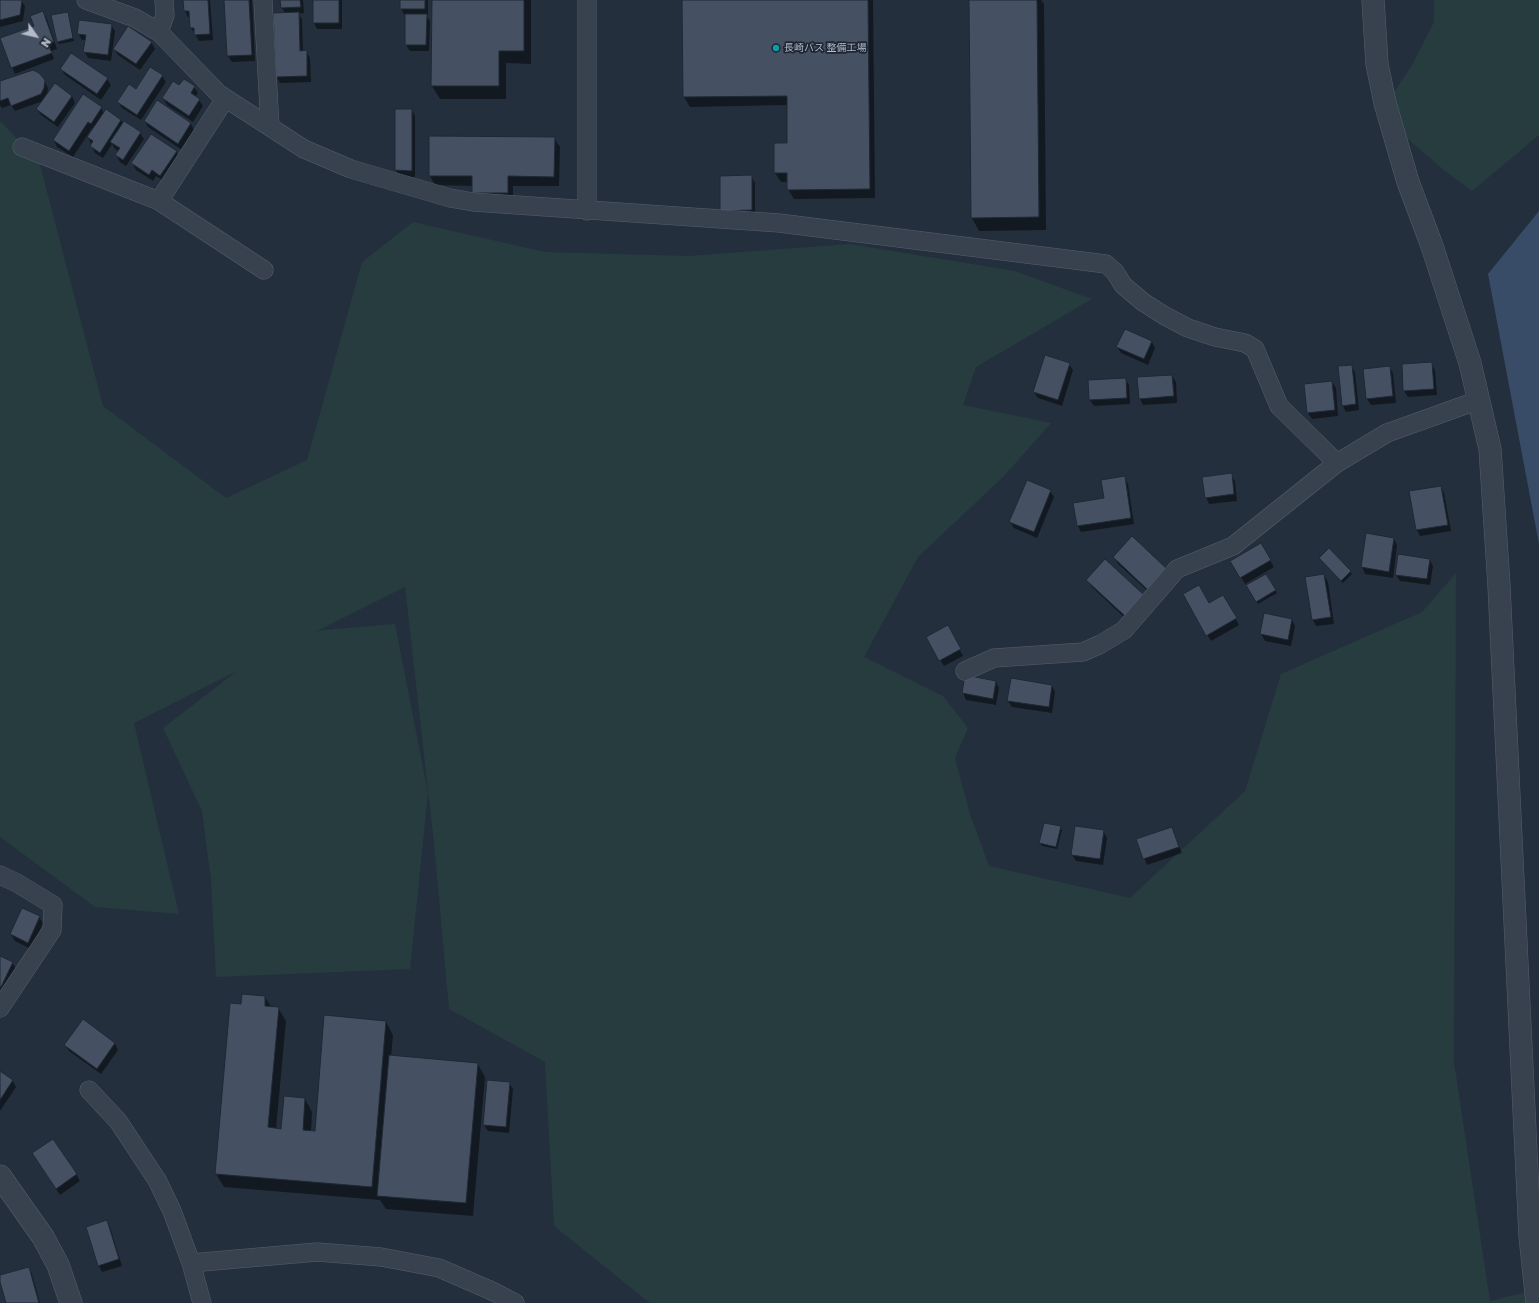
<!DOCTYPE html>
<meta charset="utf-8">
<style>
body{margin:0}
#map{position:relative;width:1539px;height:1303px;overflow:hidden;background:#242f3e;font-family:"Golos Text",sans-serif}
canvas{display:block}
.north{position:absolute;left:16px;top:16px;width:40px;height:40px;-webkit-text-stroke:3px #1d2633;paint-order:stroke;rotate:124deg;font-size:11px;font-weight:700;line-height:16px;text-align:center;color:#b4bcc9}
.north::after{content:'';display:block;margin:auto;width:14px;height:18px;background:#b4bcc9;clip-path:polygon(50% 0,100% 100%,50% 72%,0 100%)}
</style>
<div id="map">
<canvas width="1539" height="1303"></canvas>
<div class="north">N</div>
</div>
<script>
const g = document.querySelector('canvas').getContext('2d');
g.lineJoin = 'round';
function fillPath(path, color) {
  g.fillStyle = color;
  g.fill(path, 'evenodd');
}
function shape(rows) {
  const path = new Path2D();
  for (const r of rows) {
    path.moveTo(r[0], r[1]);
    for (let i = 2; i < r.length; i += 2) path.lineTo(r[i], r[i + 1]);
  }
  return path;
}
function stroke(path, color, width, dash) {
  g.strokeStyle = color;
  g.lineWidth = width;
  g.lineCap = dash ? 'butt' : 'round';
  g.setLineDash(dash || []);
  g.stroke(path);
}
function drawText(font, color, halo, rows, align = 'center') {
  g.font = font + ' "Golos Text","Noto Sans JP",sans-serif';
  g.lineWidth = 3.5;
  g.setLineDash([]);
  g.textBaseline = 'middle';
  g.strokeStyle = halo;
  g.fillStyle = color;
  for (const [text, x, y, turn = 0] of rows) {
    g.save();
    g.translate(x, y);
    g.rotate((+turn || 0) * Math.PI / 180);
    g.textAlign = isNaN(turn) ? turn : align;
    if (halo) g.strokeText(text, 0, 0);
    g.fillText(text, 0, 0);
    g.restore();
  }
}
const green = shape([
 [1434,0,1539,0,1539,135,1472,191,1445,171,1379,114,1411,67,1434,22],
 [0,121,39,161,103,406,226,498,307,460,362,262,413,222,545,252,688,256,850,244,1015,271,1092,299,976,367,963,405,1051,423,1004,476,918,557,864,657,943,696,968,728,955,758,970,814,989,866,1130,898,1245,791,1281,674,1422,612,1456,573,1454,1062,1490,1301,1539,1289,1539,1303,650,1303,554,1226,545,1062,449,1009,434,843,405,587,315,632,323,630,395,624,428,793,410,969,216,977,211,880,202,811,163,728,237,671,134,723,179,914,95,907,0,837]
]);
const water = shape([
 [1539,211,1539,544,1488,274]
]);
const shadow = shape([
 [0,0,21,0,25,6,23,21,0,27],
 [184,0,210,0,213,40,199,41,191,28,191,17,188,17,185,11],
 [225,0,252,0,255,61,232,62,228,56],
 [281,0,303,0,304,13,298,14,302,19,303,51,306,51,310,58,311,82,280,83,277,77,285,13,282,8],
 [314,0,342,0,342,29,317,29,314,23],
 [401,0,428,0,428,15,426,15,430,21,429,51,410,51,406,45,406,15,404,15,401,8],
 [433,0,531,0,531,64,506,63,506,99,440,99,432,86],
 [683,0,873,0,875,198,794,199,788,189,788,182,781,182,775,173,788,144,788,105,690,107,684,97],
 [970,0,1041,0,1044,4,1046,230,979,231,972,218],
 [43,12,47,19,57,49,51,51,54,59,15,74,12,67],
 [67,13,74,41,59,44,58,42],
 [111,25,115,31,111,61,88,58,85,52,86,40,82,40,78,33],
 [151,42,155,49,140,70,118,55,114,49],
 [151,68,162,76,166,82,141,120,122,108,118,102,136,90],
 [61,69,107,79,111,85,101,100,65,75],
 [44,81,48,88,47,95,72,96,75,103,58,127,41,115,37,109,43,101,15,111,11,105,2,108,0,105,0,82],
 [180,87,194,87,198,93,195,97,199,100,203,106,193,122,167,105,163,98],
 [157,102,191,124,194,130,182,150,148,127,145,121],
 [101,108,104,113,121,120,123,124,140,133,144,139,126,166,120,162,116,155,119,151,115,149,112,144,103,158,95,153,88,137,94,129,92,128,73,157,57,147,54,140],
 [396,110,412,110,415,116,415,177,399,177,396,170],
 [554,138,560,147,559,186,513,186,513,203,479,202,473,193,473,186,435,185,430,176],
 [176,151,180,158,164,181,156,176,153,181,136,170,132,163],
 [751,176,755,183,755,216,721,210],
 [1152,342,1155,348,1148,365,1121,353,1117,347],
 [1431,363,1435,370,1437,395,1408,397,1404,391],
 [1069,364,1073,370,1062,406,1038,398,1034,392],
 [1351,366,1355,372,1359,410,1346,412,1343,406],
 [1389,367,1393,373,1396,403,1371,405,1367,399,1364,370],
 [1172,376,1176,382,1177,403,1143,405,1140,399,1138,378],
 [1125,379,1129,385,1130,404,1094,406,1090,400,1089,381],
 [1332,382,1336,388,1338,416,1312,419,1308,413],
 [1231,475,1235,481,1237,501,1209,504,1206,497],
 [1124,477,1128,484,1134,524,1081,532,1078,526,1074,503,1105,499],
 [1440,487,1444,493,1451,531,1420,536,1417,530,1410,492],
 [1050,491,1054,497,1037,538,1014,528,1010,522],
 [1366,535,1394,539,1397,545,1393,578,1365,574,1362,567],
 [1132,537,1152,595,1118,564,1114,557],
 [1261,545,1274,567,1245,584,1232,561],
 [1329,549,1352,574,1343,583,1322,561],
 [1429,559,1433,566,1430,585,1400,581,1396,575],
 [1105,560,1129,622,1091,586,1087,580],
 [1266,575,1277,593,1258,604,1247,586],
 [1324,575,1328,582,1334,624,1316,626,1313,620],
 [1184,595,1208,604,1223,596,1239,625,1211,641],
 [1292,620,1295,626,1291,646,1265,641,1261,634],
 [947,626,963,656,944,666,927,637],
 [966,677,996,682,999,688,996,705,966,700,963,693],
 [1052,686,1055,692,1052,713,1012,707,1008,701],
 [1060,827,1062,830,1057,849,1042,846,1040,843],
 [1171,828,1182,853,1147,865,1137,840],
 [1103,831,1107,838,1103,865,1076,861,1072,855],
 [23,909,39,917,43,923,31,949,15,941,11,934],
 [0,957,12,962,16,969,5,993,0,991],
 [265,997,271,1007,278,1008,286,1021,276,1129,282,1130,305,1099,312,1112,311,1132,316,1132,386,1022,393,1035,391,1057,477,1063,485,1077,473,1216,386,1209,380,1200,224,1187,216,1174,242,1005],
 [83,1021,115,1044,118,1050,101,1074,69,1051,65,1045],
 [0,1072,13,1081,16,1087,0,1111],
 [509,1083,513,1089,509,1133,488,1131,484,1125],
 [37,1160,76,1174,80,1181,60,1195],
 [107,1221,110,1227,122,1266,102,1272,99,1266,87,1227],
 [29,1268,32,1274,40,1303,7,1303,0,1276]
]);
const building = shape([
 [0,0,22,0,20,15,0,20,0,0],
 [183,0,208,0,210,34,194,35,194,28,190,28,189,11,184,11,183,0],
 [224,0,249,0,252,55,227,56,224,0],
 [280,0,300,0,301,7,281,8,280,0],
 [313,0,339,0,339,23,313,23,313,0],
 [400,0,425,0,425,9,400,9,400,0],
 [432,0,524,0,524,51,499,51,499,86,431,86,432,0],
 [682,0,868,0,870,189,787,190,787,173,774,173,774,143,787,143,787,96,683,97,682,0],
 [969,0,1037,0,1039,217,971,218,969,0],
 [43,11,54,42,48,44,52,53,11,68,0,38,34,26,30,16,43,11],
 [68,12,73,38,57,42,51,15,68,12],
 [299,12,300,51,307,50,307,76,276,77,273,13,299,12],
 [405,14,427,14,426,45,405,45,405,14],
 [79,20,112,24,108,55,83,52,86,35,77,34,79,20],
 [128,26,152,42,136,64,113,49,128,26],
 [71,53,108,78,97,94,60,69,71,53],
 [150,67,163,75,137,115,117,102,129,84,136,89,150,67],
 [33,70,39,73,45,80,44,88,41,94,11,106,8,98,0,101,0,81,33,70],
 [184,79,195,86,191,93,200,99,189,116,162,98,173,81,179,85,184,79],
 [55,83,72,96,54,122,36,109,55,83],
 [83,94,102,107,91,124,88,122,69,151,53,140,83,94],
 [157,100,191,123,178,144,144,121,157,100],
 [106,109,121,120,100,153,90,146,93,141,87,137,106,109],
 [395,109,412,109,412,171,395,170,395,109],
 [124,121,141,132,123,160,115,155,120,148,110,142,124,121],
 [151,134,177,151,160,176,152,170,149,175,131,163,151,134],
 [429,136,555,137,554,177,508,176,508,193,472,193,472,176,429,176,429,136],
 [752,175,752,210,720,211,720,176,752,175],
 [1125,329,1152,341,1144,359,1116,347,1125,329],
 [1045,355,1070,363,1058,400,1033,392,1045,355],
 [1432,362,1434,389,1403,391,1402,364,1432,362],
 [1352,365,1356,404,1342,406,1338,366,1352,365],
 [1390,366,1393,396,1366,399,1363,369,1390,366],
 [1172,375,1174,396,1139,399,1137,377,1172,375],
 [1126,378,1127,398,1089,400,1088,380,1126,378],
 [1332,381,1335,410,1307,413,1304,384,1332,381],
 [1232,473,1234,494,1205,498,1202,477,1232,473],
 [1125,476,1131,518,1077,526,1073,503,1104,498,1101,480,1125,476],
 [1027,480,1051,490,1034,532,1009,522,1027,480],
 [1441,486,1448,525,1416,530,1409,491,1441,486],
 [1366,533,1394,538,1389,572,1361,567,1366,533],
 [1132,536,1167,569,1148,590,1113,557,1132,536],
 [1261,543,1271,560,1240,578,1230,561,1261,543],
 [1329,548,1351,571,1341,581,1319,558,1329,548],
 [1398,554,1430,559,1427,579,1395,575,1398,554],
 [1105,559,1144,595,1125,616,1086,580,1105,559],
 [1266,574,1276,590,1256,602,1246,585,1266,574],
 [1324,574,1331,617,1312,620,1305,577,1324,574],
 [1199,585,1209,603,1223,595,1237,618,1206,636,1183,594,1199,585],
 [1264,613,1292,619,1288,640,1260,634,1264,613],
 [948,625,961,649,939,661,926,637,948,625],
 [965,675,996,681,993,699,962,693,965,675],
 [1011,678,1052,685,1049,707,1007,701,1011,678],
 [1044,823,1061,826,1056,847,1039,843,1044,823],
 [1075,826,1104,830,1100,859,1071,855,1075,826],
 [1172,827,1179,847,1143,859,1136,839,1172,827],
 [22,908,40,916,28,943,10,934,22,908],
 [0,956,13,962,1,987,0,987,0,956],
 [242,994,265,996,265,1006,279,1007,268,1127,281,1129,284,1096,305,1098,303,1130,315,1131,324,1015,386,1021,372,1187,215,1174,230,1003,241,1004,242,994],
 [83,1019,115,1043,97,1069,64,1045,83,1019],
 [389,1055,478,1063,466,1203,377,1196,389,1055],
 [0,1071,13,1080,0,1100,0,1071],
 [487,1080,510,1082,506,1127,483,1125,487,1080],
 [53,1139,77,1174,56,1189,32,1153,53,1139],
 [107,1220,119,1259,98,1266,86,1227,107,1220],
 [29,1267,39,1303,6,1303,0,1282,0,1275,29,1267]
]);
const minor = shape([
 [86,0,135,18,159,32,219,94,304,149,351,169,450,198,473,202,779,223,1106,264,1115,272,1123,285,1143,302,1165,316,1188,328,1215,337,1245,343,1255,349,1279,406,1337,463],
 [263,0,270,127],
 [159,32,165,15,164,0],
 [22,147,159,201,264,270],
 [159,201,225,99],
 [587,211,587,0],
 [965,671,994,658,1083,652,1101,644,1124,630,1177,569,1233,546,1337,463,1387,433,1479,400],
 [0,875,17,883,53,905,52,930,0,1008],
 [89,1090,118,1121,157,1180,172,1211,191,1263,202,1303],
 [191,1263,317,1252,381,1257,439,1268,492,1291,515,1303]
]);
const tertiary = shape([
 [1373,0,1377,64,1385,103,1408,182,1432,246,1470,363,1490,449,1499,586,1530,1236,1537,1303],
 [0,1176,43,1237,58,1265,71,1303]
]);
const markers = [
 [776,48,4,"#0f9aa8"]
];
const poiNames = [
 ["長崎バス 整備工場",784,48]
];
fillPath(green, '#263c3f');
fillPath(water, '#394c67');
fillPath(shadow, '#0007');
fillPath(building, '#455162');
stroke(building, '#1f2835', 1);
stroke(minor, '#565f6c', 19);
stroke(tertiary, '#565f6c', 23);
stroke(minor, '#38414e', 18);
stroke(tertiary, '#38414e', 22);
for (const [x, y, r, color] of markers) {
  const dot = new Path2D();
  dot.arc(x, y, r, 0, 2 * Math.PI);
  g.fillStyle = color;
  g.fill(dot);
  stroke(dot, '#1d2633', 1.5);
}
drawText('10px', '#b4bcc9', '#1d2633', poiNames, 'left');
</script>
